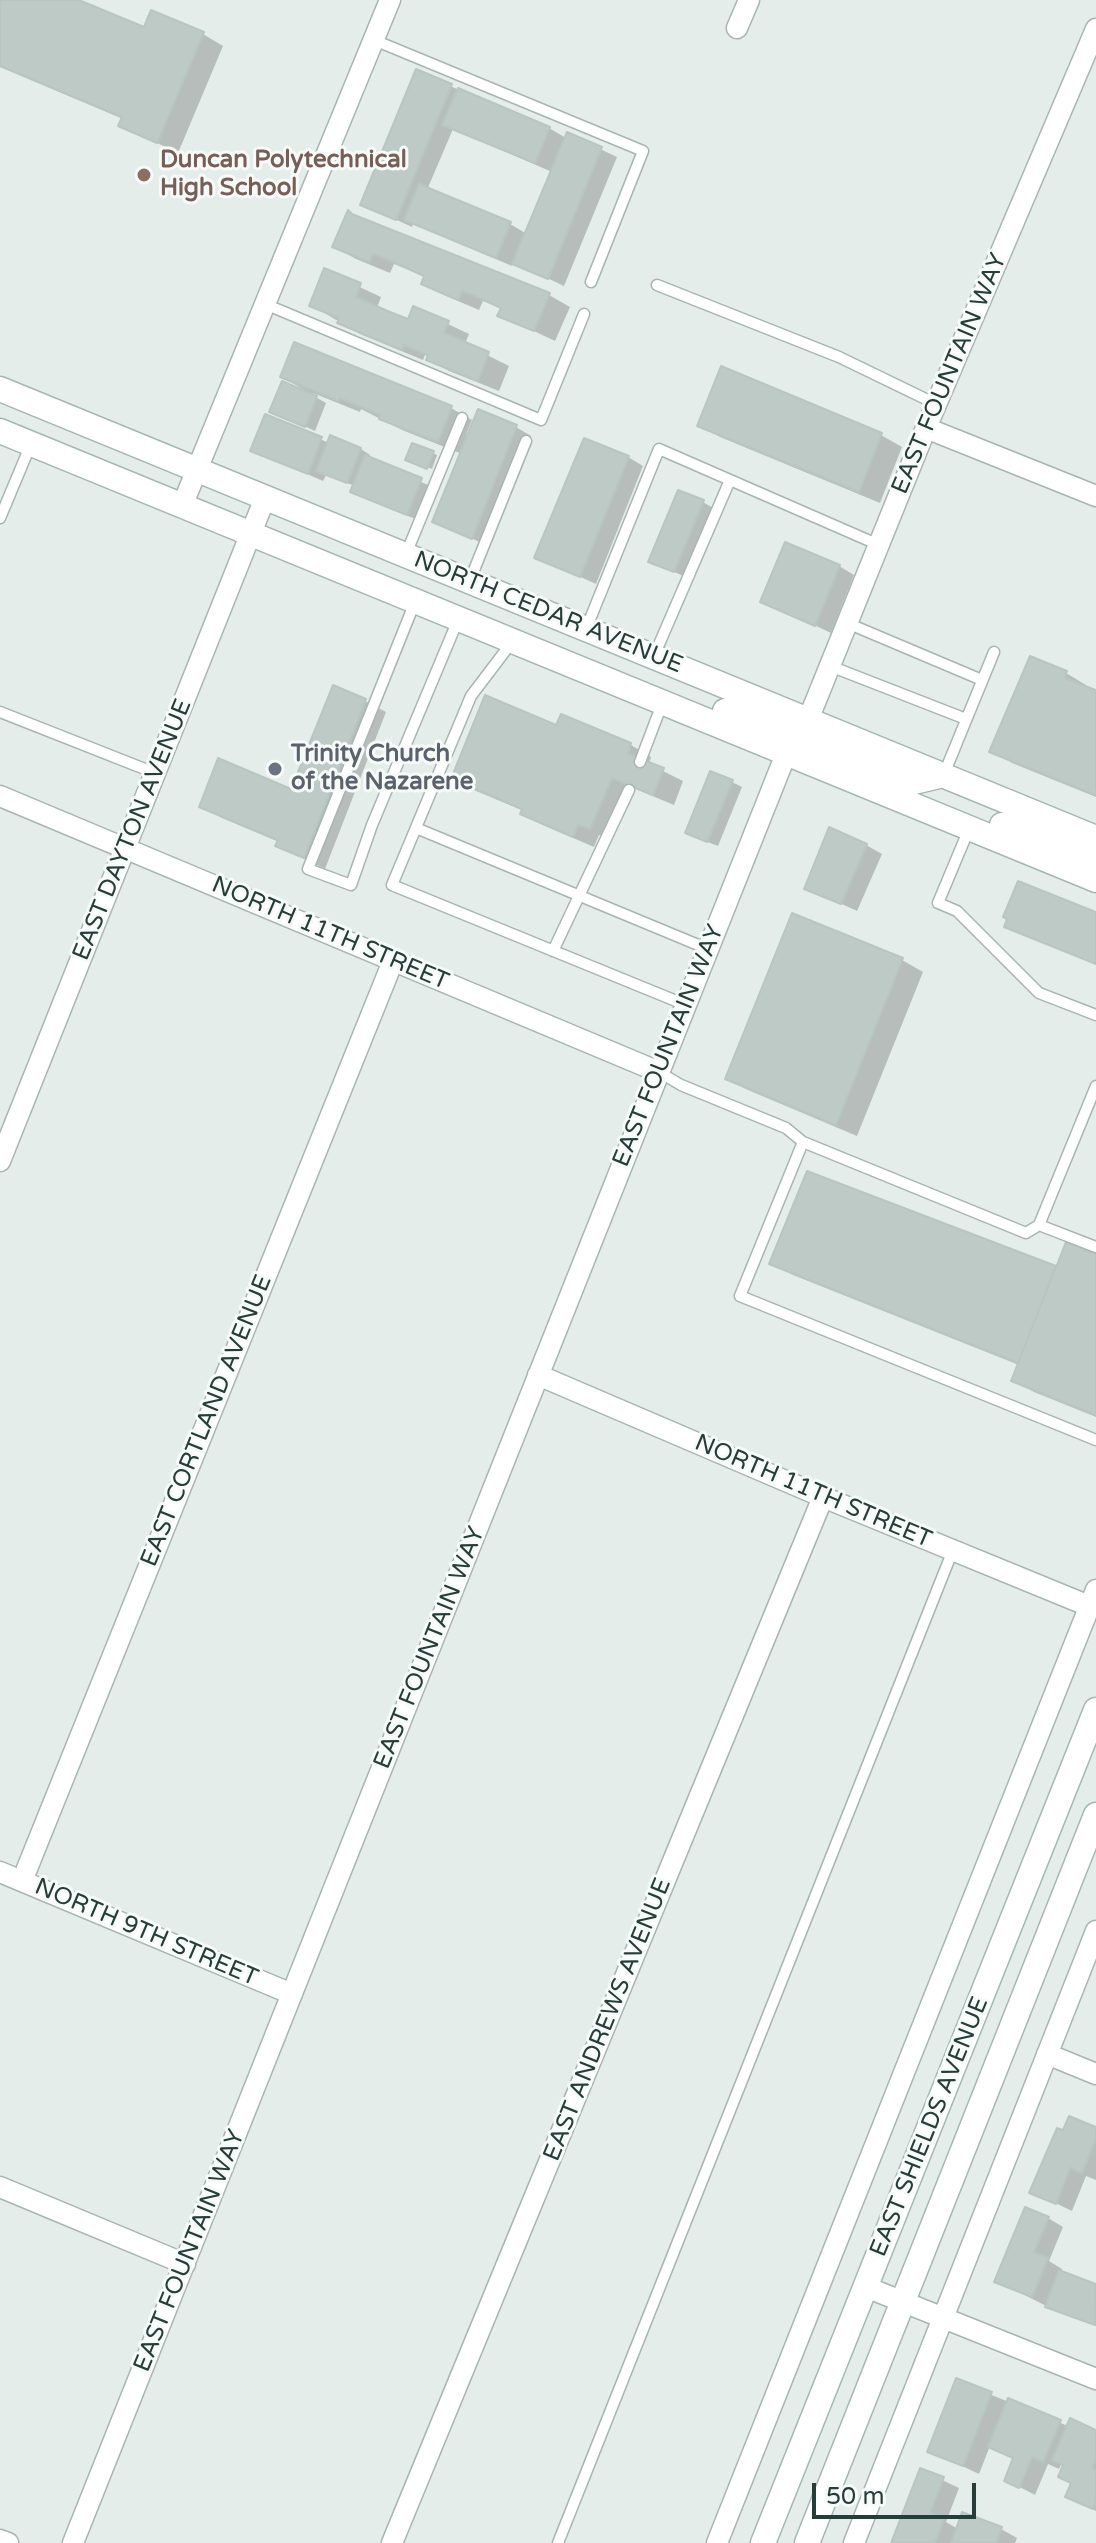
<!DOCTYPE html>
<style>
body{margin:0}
#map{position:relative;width:1096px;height:2543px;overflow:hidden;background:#e5edea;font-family:"Varela Round",sans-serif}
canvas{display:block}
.scale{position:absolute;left:812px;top:2483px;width:164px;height:36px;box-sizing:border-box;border:4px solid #263d38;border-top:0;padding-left:10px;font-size:24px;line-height:28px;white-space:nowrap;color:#263d38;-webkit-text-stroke:6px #f6faf8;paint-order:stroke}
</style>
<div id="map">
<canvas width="1096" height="2543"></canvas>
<div class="scale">50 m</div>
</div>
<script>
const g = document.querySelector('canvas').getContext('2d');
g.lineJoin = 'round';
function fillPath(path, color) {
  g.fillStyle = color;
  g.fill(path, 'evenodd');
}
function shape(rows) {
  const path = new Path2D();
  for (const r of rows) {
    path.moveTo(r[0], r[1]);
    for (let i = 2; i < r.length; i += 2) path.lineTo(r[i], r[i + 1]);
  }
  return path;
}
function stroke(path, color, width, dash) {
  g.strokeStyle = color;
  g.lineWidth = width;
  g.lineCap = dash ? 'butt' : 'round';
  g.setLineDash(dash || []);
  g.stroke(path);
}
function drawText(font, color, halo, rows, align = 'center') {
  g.font = font + ' "Varela Round",sans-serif';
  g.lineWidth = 6;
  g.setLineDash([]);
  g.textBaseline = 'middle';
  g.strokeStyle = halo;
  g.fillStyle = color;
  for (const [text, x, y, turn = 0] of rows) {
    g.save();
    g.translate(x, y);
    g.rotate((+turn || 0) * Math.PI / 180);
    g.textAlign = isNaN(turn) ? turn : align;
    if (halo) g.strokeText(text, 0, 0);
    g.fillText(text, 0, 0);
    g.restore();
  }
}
const shadow = shape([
 [0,0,73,0,146,29,203,34,223,46,178,153,120,125,123,119,0,67],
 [417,72,549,128,566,138,568,134,617,157,564,286,513,262,512,266,413,224,412,227,362,204],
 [453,129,552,172,527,234,510,224,427,190],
 [361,220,549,295,570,307,555,341,500,315,502,309,496,306,483,301,479,310,444,295,423,284,426,277,412,271,394,264,390,273,356,259,335,247],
 [325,271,381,297,377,308,409,321,414,308,469,334,465,344,509,366,499,391,449,371,428,359,429,357,425,355,423,360,360,334,311,305],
 [295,344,451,408,472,420,466,435,469,437,516,427,531,436,488,546,435,521,462,454,402,430,361,409,360,412,313,393,312,395,326,403,315,431,271,411,306,391,282,377],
 [722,369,881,435,902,447,880,503,720,437,699,425],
 [266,416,329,443,331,437,361,449,370,455,369,459,437,489,423,522,368,500,353,491,355,486,326,475,323,481,252,450],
 [433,453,437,455,432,469,412,461],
 [628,457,643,466,596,584,537,557],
 [703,502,718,511,690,579,650,561],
 [839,566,854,575,831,633,763,601],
 [1066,673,1086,685,1085,688,1096,692,1096,797,1012,763,992,751],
 [365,701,386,712,325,869,277,845,279,842,222,818,201,806,292,791],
 [562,717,631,745,651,757,649,764,683,781,674,805,633,788,611,839,599,835,594,847,543,825,522,814,524,811,474,790,454,778,557,728],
 [732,782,742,787,718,846,697,838],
 [866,845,882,854,857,911,807,888],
 [1096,914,1096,965,1006,926],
 [902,960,923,972,857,1136,748,1090,727,1079],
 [808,1174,1058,1268,1096,1256,1096,1417,1034,1392,1013,1380,1019,1365,793,1275,772,1263],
 [1096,2129,1096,2180,1086,2176,1072,2211,1032,2192],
 [1048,2218,1063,2227,1049,2261,1062,2269,1061,2273,1096,2286,1096,2326,1058,2312,997,2281],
 [957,2381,1068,2426,1096,2432,1096,2511,1068,2496,1073,2483,1065,2466,1062,2463,1059,2469,1048,2464,1035,2495,1006,2480,1015,2459,990,2446,979,2474,930,2451],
 [921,2470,959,2488,946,2522,958,2529,1001,2529,1017,2538,1015,2543,893,2543]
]);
const building = shape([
 [0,0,79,0,144,27,151,10,204,32,157,143,118,126,122,117,0,66,0,0],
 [416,69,452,84,396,220,360,205,416,69],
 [458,88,550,127,535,163,442,125,458,88],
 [567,132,602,147,548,279,512,264,567,132],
 [419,184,511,222,496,258,404,220,419,184],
 [348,210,352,214,550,293,534,331,497,316,501,308,473,295,462,291,458,300,421,284,424,276,389,260,373,254,369,262,332,247,348,210],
 [324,268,361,283,356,297,390,312,408,319,413,306,449,321,444,333,489,352,478,381,426,360,428,355,404,345,402,350,337,323,339,318,309,306,324,268],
 [294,342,452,406,438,442,379,419,380,415,340,398,339,401,280,377,294,342],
 [721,366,882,433,859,492,697,426,721,366],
 [282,381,317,396,305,427,269,412,282,381],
 [478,409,517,425,472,539,432,522,478,409],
 [265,414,322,437,308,474,250,451,265,414],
 [330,435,361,448,347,483,316,471,330,435],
 [584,438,629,456,580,577,534,558,584,438],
 [412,443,434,451,427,469,405,460,412,443],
 [365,455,422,478,407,515,350,492,365,455],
 [678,490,704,500,674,572,648,562,678,490],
 [785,542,840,565,815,626,760,602,785,542],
 [1030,656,1067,671,1064,678,1096,690,1096,795,989,752,1030,656],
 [333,685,366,699,304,858,275,846,278,840,199,807,218,758,291,789,333,685],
 [485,695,556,725,561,714,631,743,628,754,664,768,653,795,612,778,590,829,578,825,573,837,520,814,522,809,451,779,485,695],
 [710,771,733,780,707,842,685,833,710,771],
 [829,827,867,844,841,904,804,889,829,827],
 [1018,881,1096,912,1096,964,1004,927,1007,919,1003,917,1018,881],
 [792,913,903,958,836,1125,725,1079,792,913],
 [807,1171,1056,1266,1018,1363,769,1264,807,1171],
 [1066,1242,1096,1254,1096,1415,1011,1381,1066,1242],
 [1069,2116,1096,2127,1096,2138,1082,2173,1070,2168,1056,2204,1029,2193,1057,2128,1063,2130,1069,2116],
 [1025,2207,1049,2217,1034,2252,1048,2258,1032,2297,994,2282,1025,2207],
 [1059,2270,1096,2284,1095,2325,1045,2307,1059,2270],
 [956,2378,992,2392,963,2466,927,2452,956,2378],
 [1008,2398,1061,2420,1043,2462,1032,2457,1019,2488,1004,2481,1013,2458,988,2447,1008,2398],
 [1070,2418,1096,2430,1096,2459,1092,2468,1096,2470,1096,2502,1093,2509,1065,2497,1071,2483,1058,2477,1063,2465,1052,2460,1070,2418],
 [920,2468,944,2477,930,2513,944,2519,935,2543,891,2543,920,2468],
 [962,2512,1002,2527,996,2543,951,2543,962,2512]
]);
const service = shape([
 [374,40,643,151,591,282],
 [657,285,839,357,936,404],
 [265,304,541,420,584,314],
 [0,518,31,444],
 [406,554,462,418],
 [470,580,526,441],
 [415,602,308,869,351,885,372,825,458,620],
 [847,623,982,680],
 [586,629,659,449,879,545],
 [512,642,471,696,392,885,686,1005],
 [654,656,730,480],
 [830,666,966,719],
 [0,712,155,773],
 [640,762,662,704],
 [944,774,994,652],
 [416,828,708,949],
 [969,829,938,903,957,911,1039,993,1096,1015],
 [553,951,629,790],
 [659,1072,681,1085,786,1128,803,1142,1026,1233,1039,1225,1096,1086],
 [803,1142,740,1296,1096,1440],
 [1039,1225,1096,1247],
 [558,2543,953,1550]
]);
const minor = shape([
 [737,28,749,0],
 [926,428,1096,496],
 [182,506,390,0],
 [808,720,926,428,1096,29],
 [0,796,659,1072],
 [0,1161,265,498],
 [538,1375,823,1497,1089,1606],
 [0,1872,292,1994],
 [22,1881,393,961],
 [1047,2054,1096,2074],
 [0,2187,185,2264],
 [866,2287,1096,2379],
 [0,2540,8,2543],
 [73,2543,786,754],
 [392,2543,823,1497],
 [717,2543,1096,1590],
 [854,2543,1096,1931]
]);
const secondary = shape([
 [0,389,1096,838],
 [0,431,1096,880],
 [725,711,779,733,799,730,808,720],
 [786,754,797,744,818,742,914,782,943,775],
 [1002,825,1096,860],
 [763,2543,1096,1710],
 [807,2543,1096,1815]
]);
const markers = [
 [144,175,8,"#8d6e63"],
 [275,769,8,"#6b7280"]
];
const educationNames = [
 ["Duncan Polytechnical",160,161],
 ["High School",160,189]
];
const streetNames = [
 ["EAST FOUNTAIN WAY",950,374,-67],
 ["NORTH CEDAR AVENUE",548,613,22],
 ["EAST DAYTON AVENUE",133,830,-68],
 ["NORTH 11TH STREET",330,934,23],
 ["EAST FOUNTAIN WAY",669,1046,-68],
 ["EAST CORTLAND AVENUE",207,1421,-68],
 ["NORTH 11TH STREET",813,1492,23],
 ["EAST FOUNTAIN WAY",430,1648,-68],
 ["NORTH 9TH STREET",146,1933,23],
 ["EAST ANDREWS AVENUE",608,2020,-68],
 ["EAST SHIELDS AVENUE",930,2127,-68],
 ["EAST FOUNTAIN WAY",190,2251,-68]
];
const worshipNames = [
 ["Trinity Church",291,755],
 ["of the Nazarene",291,783]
];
fillPath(shadow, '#0003');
fillPath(building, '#becac6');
stroke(building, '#b8c6c1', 2);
stroke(service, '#a8b5b1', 13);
stroke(minor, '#a8b5b1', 23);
stroke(secondary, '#a5b7b2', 27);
stroke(service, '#fff', 10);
stroke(minor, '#fff', 20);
stroke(secondary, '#fff', 24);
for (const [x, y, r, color] of markers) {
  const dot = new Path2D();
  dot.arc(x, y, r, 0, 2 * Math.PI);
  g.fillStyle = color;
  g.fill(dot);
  stroke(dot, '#f6faf8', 3);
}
drawText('bold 24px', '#785e54', '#f6faf8', educationNames, 'left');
drawText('24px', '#263d38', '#f6faf8', streetNames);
drawText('bold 24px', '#5b616d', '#f6faf8', worshipNames, 'left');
</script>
